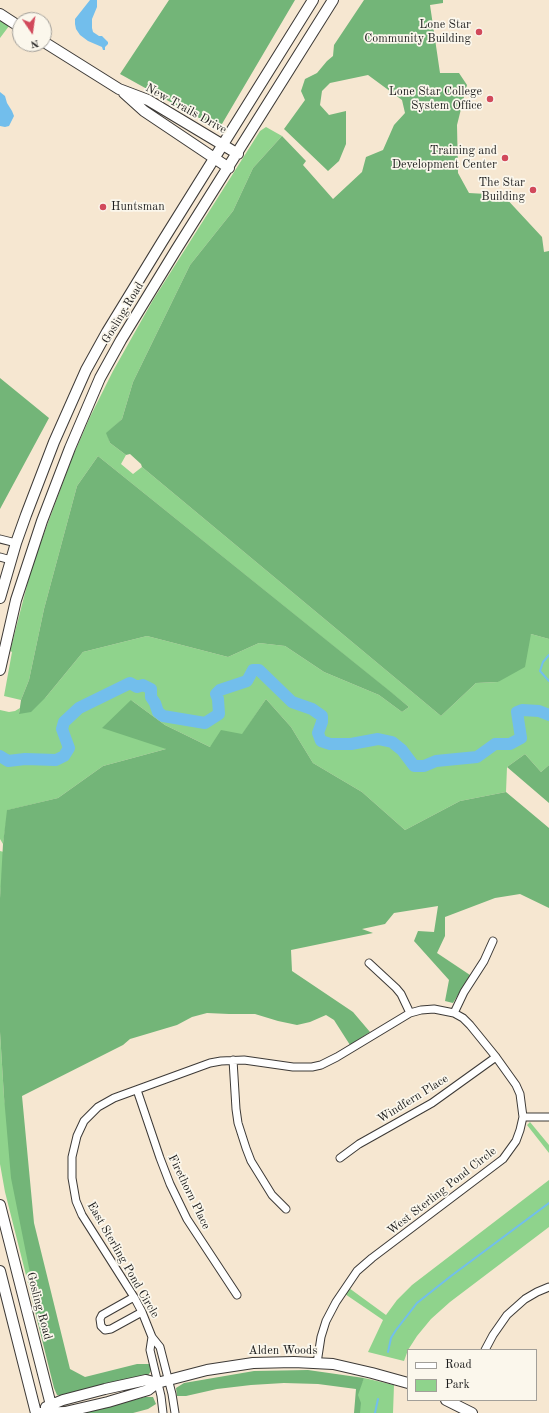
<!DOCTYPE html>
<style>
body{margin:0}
#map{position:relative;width:549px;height:1413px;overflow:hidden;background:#f6e7d1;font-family:"Old Standard TT",serif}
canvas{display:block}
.legend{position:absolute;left:407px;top:1349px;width:130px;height:52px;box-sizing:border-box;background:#fbf7ec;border:1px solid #a29f99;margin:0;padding:5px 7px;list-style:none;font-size:12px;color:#1c1c1c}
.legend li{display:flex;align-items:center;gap:8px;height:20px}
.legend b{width:20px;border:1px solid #a29f99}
.north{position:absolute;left:12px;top:12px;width:40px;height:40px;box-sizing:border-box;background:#fbf7ec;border:1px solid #a29f99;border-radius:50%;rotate:167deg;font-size:11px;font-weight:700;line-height:16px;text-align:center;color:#1c1c1c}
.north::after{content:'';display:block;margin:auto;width:14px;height:18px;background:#d1495b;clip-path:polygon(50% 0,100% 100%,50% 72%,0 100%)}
</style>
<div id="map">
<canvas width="549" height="1413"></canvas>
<ul class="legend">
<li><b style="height:5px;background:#fff"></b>Road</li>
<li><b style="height:11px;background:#8fd38c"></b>Park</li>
</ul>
<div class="north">N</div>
</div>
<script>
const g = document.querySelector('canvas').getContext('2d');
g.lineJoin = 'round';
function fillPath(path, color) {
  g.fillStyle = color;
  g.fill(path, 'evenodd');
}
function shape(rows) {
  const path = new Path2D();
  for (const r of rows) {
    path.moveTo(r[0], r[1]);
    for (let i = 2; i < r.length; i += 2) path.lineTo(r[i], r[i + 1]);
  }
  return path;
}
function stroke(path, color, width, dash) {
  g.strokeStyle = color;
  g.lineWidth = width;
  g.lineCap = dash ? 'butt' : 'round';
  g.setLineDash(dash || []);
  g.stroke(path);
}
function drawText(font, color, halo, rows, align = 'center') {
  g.font = font + ' "Old Standard TT",serif';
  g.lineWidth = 3.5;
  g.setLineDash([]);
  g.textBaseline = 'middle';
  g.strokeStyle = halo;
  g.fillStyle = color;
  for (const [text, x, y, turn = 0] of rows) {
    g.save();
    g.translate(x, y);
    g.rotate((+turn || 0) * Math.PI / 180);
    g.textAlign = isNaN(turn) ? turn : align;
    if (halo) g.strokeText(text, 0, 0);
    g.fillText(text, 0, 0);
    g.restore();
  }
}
const green = shape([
 [0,20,9,26,0,38],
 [266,127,282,136,253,168,233,211,190,265,133,382,122,419,107,433,110,443,126,455,121,464,133,474,142,467,441,716,476,683,498,682,531,634,549,639,549,765,541,772,525,754,507,767,506,792,460,801,405,830,362,792,313,763,291,727,266,699,242,735,210,747,165,725,131,700,166,749,103,766,58,798,8,810,3,844,0,839,0,710,9,712,15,711,20,708,19,713,46,697,83,652,147,636,228,657,259,643,285,646,324,672,379,695,402,712,409,707,98,456,77,486,44,609,29,680,21,700,4,696,12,652,10,651,32,566,72,458,90,417,113,371,153,300,260,131],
 [0,851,4,852,0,898],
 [0,1032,4,1097,32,1283,29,1287,5,1192,0,1164],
 [530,1122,549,1145,549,1153,527,1125],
 [549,1180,549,1227,450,1302,431,1319,417,1336,408,1350,404,1361,368,1352,383,1320,345,1294,349,1288,386,1315,397,1300,412,1285],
 [364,1378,394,1385,393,1413,359,1413,356,1394]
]);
const forest = shape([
 [169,0,295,0,219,129,120,74],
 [364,0,443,0,443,3,430,5,440,73,459,73,467,85,457,125,458,173,469,193,503,195,542,237,544,252,549,251,549,639,531,634,525,667,498,682,476,683,441,716,142,467,141,464,130,454,126,455,110,443,106,433,122,419,133,382,190,265,233,211,253,168,282,136,306,161,303,165,333,199,362,172,366,157,383,150,394,125,405,113,402,100,368,75,330,83,322,91,320,105,329,115,346,111,346,144,339,161,328,171,284,129,305,100,301,91,305,79,317,73,327,61,333,56,334,45],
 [0,378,49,418,0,509],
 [98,456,391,692,409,707,402,712,379,695,324,672,285,646,259,643,228,657,147,636,83,652,46,697,31,712,19,714,21,700,29,680,44,609,77,486],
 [266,699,291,727,313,763,362,792,405,830,460,801,506,792,549,828,549,908,520,894,495,898,445,917,445,936,437,953,470,975,453,1003,445,1001,449,980,414,941,418,931,434,932,438,906,394,913,385,924,362,929,373,933,291,950,292,971,353,1012,370,1032,350,1045,334,1020,326,1015,310,1022,297,1025,278,1021,255,1014,229,1014,207,1013,192,1017,177,1025,130,1039,123,1045,22,1096,34,1223,70,1369,85,1377,137,1364,150,1364,151,1371,147,1377,63,1396,57,1395,54,1388,29,1287,32,1283,11,1178,4,1097,0,1032,0,898,3,844,7,810,58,798,103,766,166,749,102,728,131,700,165,725,210,747,221,730,242,734],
 [525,754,541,772,549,765,549,803,507,767],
 [308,1370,364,1378,358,1395,361,1403,360,1413,354,1413,356,1389,318,1384,284,1383,251,1385,217,1389,186,1396,177,1396,176,1388,184,1383,254,1371],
 [145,1397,153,1397,156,1404,148,1409,133,1413,84,1413]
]);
const water = shape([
 [90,0,97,0,97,7,92,19,92,28,93,32,99,36,102,36,108,42,108,44,105,47,105,50,103,50,102,47,88,41,80,35,76,29,75,24,75,19],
 [0,92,5,96,7,103,12,111,14,116,9,126,5,127,0,126]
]);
const stream = shape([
 [549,655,543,662,540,671,549,681],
 [388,1352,391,1338,396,1330,417,1303,451,1276,549,1203],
 [375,1413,378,1399]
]);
const river = shape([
 [0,756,8,761,25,759,56,760,64,756,69,748,62,729,64,722,79,708,130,683,137,687,143,685,151,689,151,697,155,703,158,712,163,716,205,723,219,714,218,699,216,694,220,690,247,681,253,670,259,670,292,702,312,709,322,716,322,722,318,733,321,741,330,744,351,744,378,739,392,742,402,750,414,766,424,766,436,761,477,757,495,744,510,744,521,738,517,712,522,710,539,711,549,715]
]);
const street = shape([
 [0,539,16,543],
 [0,557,11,560],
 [369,963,396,988,401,994,410,1013],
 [454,1013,464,992,484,961,493,941],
 [233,1060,236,1109,238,1123,246,1148,251,1161,264,1182,272,1195,286,1209],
 [137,1090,160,1158,170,1184,187,1219,237,1295],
 [523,1117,549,1117],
 [340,1158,359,1144,432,1103,496,1057],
 [134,1297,102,1315,100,1319,101,1326,105,1330,111,1329,142,1312],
 [152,1337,150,1350,161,1396,163,1413],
 [485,1350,493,1335,507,1315,525,1299,537,1292,549,1287],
 [175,1413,172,1394,160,1347,152,1337,142,1312,134,1297,82,1215,76,1201,72,1178,72,1157,77,1136,84,1121,98,1107,114,1098,210,1063,221,1061,244,1060,293,1067,312,1067,321,1065,337,1057,410,1013,421,1010,434,1009,454,1013,463,1018,470,1025,496,1057,516,1085,520,1094,523,1117,520,1130,516,1141,503,1159,372,1258,357,1271,336,1302,326,1321,321,1337,317,1363]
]);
const secondary = shape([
 [0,14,20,27],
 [44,42,119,89,148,100,238,154],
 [124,93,144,111,229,168],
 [0,598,16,543,26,515,54,442,86,370,107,332,162,242,313,0],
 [0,670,16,600,42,521,70,448,100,378,121,340,176,250,333,0],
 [0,1205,53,1413],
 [0,1271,36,1413],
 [446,1400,472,1413],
 [46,1407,63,1400,105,1389,146,1380,157,1383],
 [36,1413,65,1412,108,1402,148,1390,157,1383,207,1370,253,1363,294,1362,333,1364,372,1373,408,1383]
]);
const markers = [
 [479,32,4,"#d1495b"],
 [490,99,4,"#d1495b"],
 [505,158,4,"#d1495b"],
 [533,190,4,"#d1495b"],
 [103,207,4,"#d1495b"]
];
const poiNames = [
 ["Lone Star",471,25],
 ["Community Building",471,39],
 ["Lone Star College",482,92],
 ["System Office",482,106],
 ["Training and",497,151],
 ["Development Center",497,165],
 ["The Star",525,183],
 ["Building",525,197],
 ["Huntsman",111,207,"left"]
];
const streetNames = [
 ["New Trails Drive",186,109,29],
 ["Gosling Road",123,313,-59],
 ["Windfern Place",413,1099,-32],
 ["West Sterling Pond Circle",442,1191,-38],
 ["Firethorn Place",189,1192,64],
 ["East Sterling Pond Circle",123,1260,60],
 ["Gosling Road",39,1306,75],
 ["Alden Woods",283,1351]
];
fillPath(green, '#8fd38c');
fillPath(forest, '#73b578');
fillPath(water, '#72beec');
stroke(stream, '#72beec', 2);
stroke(river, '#72beec', 12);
stroke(street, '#3d3a37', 9);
stroke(secondary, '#3d3a37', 12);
stroke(street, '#fff', 7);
stroke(secondary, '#fff', 10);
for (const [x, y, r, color] of markers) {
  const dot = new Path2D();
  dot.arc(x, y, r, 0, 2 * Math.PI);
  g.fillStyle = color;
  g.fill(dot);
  stroke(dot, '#fbf7ec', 1.5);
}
drawText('12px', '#1c1c1c', '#fbf7ec', poiNames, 'right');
drawText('12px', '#1c1c1c', '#fbf7ec', streetNames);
</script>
